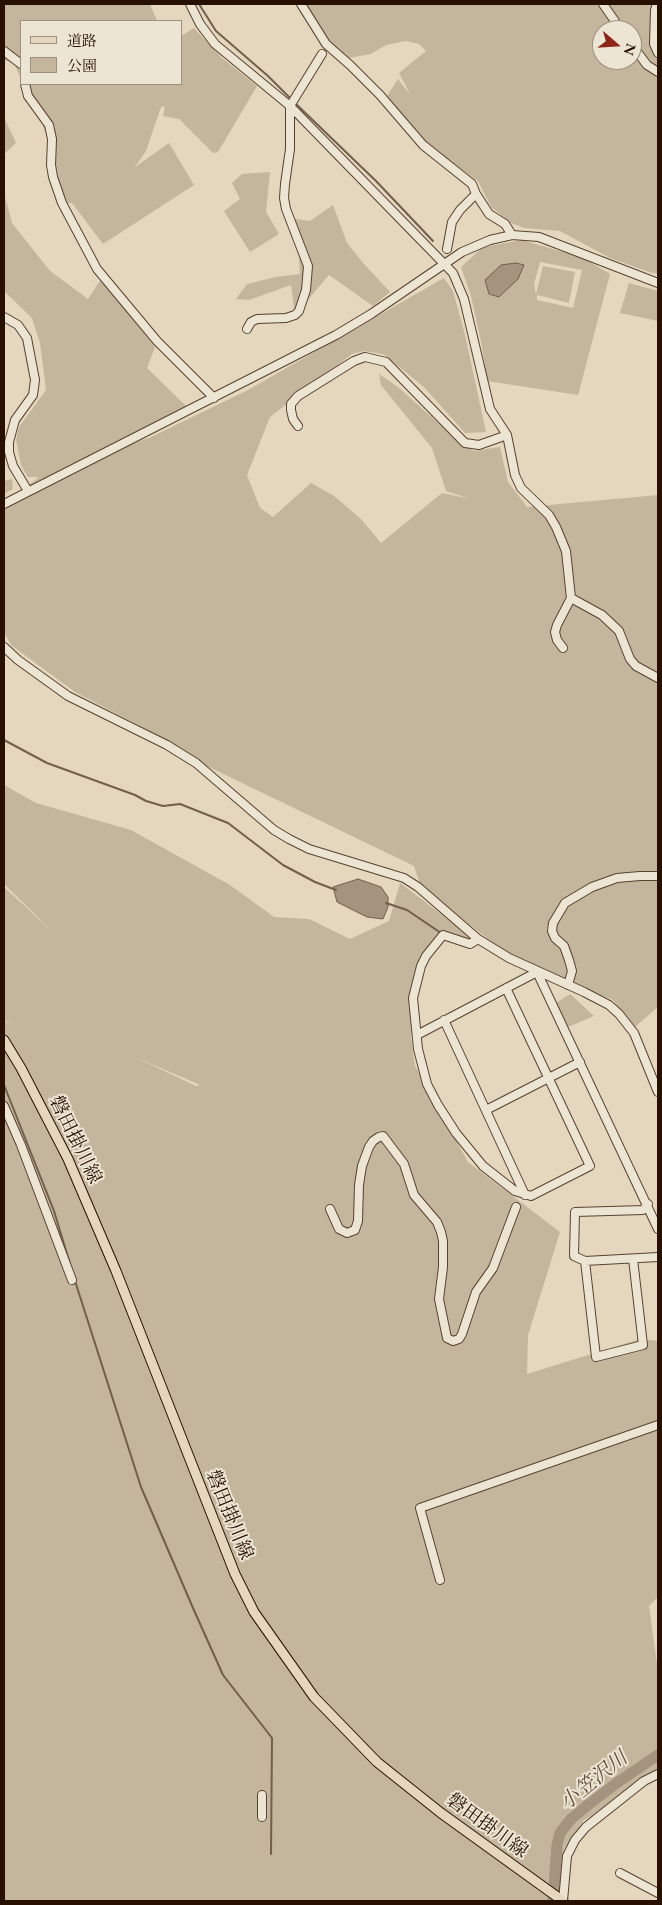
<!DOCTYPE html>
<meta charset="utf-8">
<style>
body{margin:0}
#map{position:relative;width:662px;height:1905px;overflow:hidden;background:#e4d7bd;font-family:"EB Garamond","Noto Serif JP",serif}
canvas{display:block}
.frame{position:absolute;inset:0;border:5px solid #281000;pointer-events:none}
.legend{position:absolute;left:20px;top:20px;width:162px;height:65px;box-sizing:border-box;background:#ede5d4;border:1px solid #9e907f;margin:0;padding:6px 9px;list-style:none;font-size:15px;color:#281000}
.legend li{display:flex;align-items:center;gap:10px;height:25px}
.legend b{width:25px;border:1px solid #9e907f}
.north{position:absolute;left:592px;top:20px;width:50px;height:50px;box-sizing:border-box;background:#ede5d4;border:1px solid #9e907f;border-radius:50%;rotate:109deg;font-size:14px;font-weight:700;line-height:20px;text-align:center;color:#281000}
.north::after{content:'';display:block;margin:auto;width:18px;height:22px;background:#8f2418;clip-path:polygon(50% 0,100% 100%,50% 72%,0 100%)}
</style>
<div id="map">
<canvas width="662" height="1905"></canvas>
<div class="frame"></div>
<ul class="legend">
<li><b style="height:6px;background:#e4d7bd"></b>道路</li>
<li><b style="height:14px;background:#c4b59d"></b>公園</li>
</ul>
<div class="north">N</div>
</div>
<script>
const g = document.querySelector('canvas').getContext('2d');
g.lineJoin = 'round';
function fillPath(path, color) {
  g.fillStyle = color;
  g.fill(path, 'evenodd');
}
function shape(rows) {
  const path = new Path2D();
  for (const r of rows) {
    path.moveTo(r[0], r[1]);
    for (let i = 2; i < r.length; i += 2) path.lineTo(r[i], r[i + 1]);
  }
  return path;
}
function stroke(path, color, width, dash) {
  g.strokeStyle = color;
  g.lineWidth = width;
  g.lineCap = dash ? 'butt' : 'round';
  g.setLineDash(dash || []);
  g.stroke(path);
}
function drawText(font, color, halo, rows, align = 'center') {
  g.font = font + ' "EB Garamond","Noto Serif JP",serif';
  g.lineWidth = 4;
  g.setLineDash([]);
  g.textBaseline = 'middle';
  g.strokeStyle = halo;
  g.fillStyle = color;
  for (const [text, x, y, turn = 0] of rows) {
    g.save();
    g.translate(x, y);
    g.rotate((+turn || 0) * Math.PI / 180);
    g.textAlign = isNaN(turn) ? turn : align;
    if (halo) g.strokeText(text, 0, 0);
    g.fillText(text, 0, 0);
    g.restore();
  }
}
const green = shape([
 [4,4,150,4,157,21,21,21,21,79,14,63,4,60],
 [305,4,658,4,658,274,649,272,610,258,560,231,524,228,511,223,491,207,478,181,407,129,387,96,398,79,411,96,399,73,426,51,419,44,406,41,386,45,371,54,348,58,328,39],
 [602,30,632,30,632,60,602,60],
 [194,28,222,58,257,86,218,152,213,153,179,119,163,116,165,106,161,107,146,151,135,167,169,143,194,185,103,244,72,203,62,203,56,167,38,110,24,84,181,84,181,36],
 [4,117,16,143,4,154],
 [270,172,266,212,279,234,250,252,224,211,240,199,232,183,242,174],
 [4,193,12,223,50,271,88,299,101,279,155,347,147,368,190,410,118,447,149,438,248,390,444,278,453,291,465,335,486,432,465,433,424,387,383,354,364,351,352,354,270,417,247,475,260,508,273,517,311,483,334,496,361,519,381,543,442,493,470,499,446,491,432,448,381,385,379,374,398,387,456,439,474,451,500,447,508,482,527,507,658,495,658,1007,635,1027,613,1000,532,967,501,949,421,887,414,866,209,767,144,728,75,692,11,645,4,632,4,504,39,477,28,477,21,465,16,440,19,427,46,390,40,343,32,318,4,291],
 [333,205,347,243,364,264,390,292,373,306,329,275,295,315,291,285,249,300,236,299,247,284,276,277,300,274,298,240,290,218,310,221],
 [522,240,583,258,610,274,578,395,487,381,482,346,471,296,461,267,483,247],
 [540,262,582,270,573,308,537,300,537,295,569,303,575,272,543,266,536,294,534,284],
 [629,283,658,291,658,321,620,313],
 [12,479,13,489,4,494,4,481],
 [4,785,36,803,131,830,230,885,274,917,309,919,350,939,389,921,400,883,473,938,459,939,442,932,422,957,410,992,411,1038,415,1066,468,1162,560,1232,528,1335,527,1374,640,1339,658,1341,658,1597,649,1606,658,1671,658,1775,620,1800,584,1820,564,1849,558,1901,552,1901,548,1886,548,1901,4,1901,4,1022,14,1023,4,1021,4,887,52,931,4,884],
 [135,1057,200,1085,196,1086],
 [570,994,594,1016,568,1027,556,1003]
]);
const water = shape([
 [516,263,524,265,518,279,499,297,489,294,485,280,501,265,516,263],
 [358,879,381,887,388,897,388,907,383,919,367,917,337,902,333,887,358,879]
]);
const stream = shape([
 [199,4,216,31,268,76,292,100],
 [295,103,376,181,433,241],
 [4,740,47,763,135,795,146,801,163,806,180,804,228,823,283,865,315,882,336,890],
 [386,903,407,910,441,933],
 [4,1085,54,1211,70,1264],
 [75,1281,141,1487,193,1608,223,1675,272,1738,271,1854]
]);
const river = shape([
 [553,1901,557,1845,560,1833,571,1819,588,1805,618,1782,658,1755]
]);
const minor = shape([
 [190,4,200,24,215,44,290,106,453,273,464,299,490,409,507,435,515,475,521,488,549,515,556,527,566,551,571,598,557,625,555,632,557,640,563,648],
 [301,4,326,44,350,65,380,95,423,145,472,184,476,194,460,210,452,222,447,249],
 [603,4,621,30],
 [657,4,655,10,654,44,658,53],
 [632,45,647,65,658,72],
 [4,51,21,64],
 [25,84,28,96,49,125,52,139,51,165,53,177,62,203,97,269,157,341,214,398],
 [476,194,489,214,505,224,512,235],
 [4,317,18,325,27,338,35,380,33,395,15,420,9,442,9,452,13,466,28,491],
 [247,329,251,322,257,319,286,318,295,315,299,311,306,290,308,266,286,209,284,198,285,184,290,149,290,106,322,54],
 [298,426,293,419,291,410,291,404,298,396,354,361,365,357,386,362,465,443,479,445,507,435],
 [4,504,336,335,371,314,462,252,490,240,512,235,539,237,658,283],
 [571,598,602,615,619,631,630,659,636,666,658,678],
 [4,647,18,660,68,696,167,745,196,763,274,830,289,839,309,849,404,878,418,887,478,939,509,958,584,992,609,1005,619,1014,634,1033,658,1092],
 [478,939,470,944,443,935,426,956,421,966,413,998,418,1049,427,1084,438,1105,456,1133,483,1166,515,1191,531,1196,590,1166,506,988],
 [568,985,572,971,569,960,564,946,555,938,552,931,553,923,565,903,592,887,617,878,640,876,658,876],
 [444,1020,525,1195],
 [417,1035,537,972,658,1229],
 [4,1106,21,1145,72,1280],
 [486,1110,580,1062],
 [648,1204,643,1210,575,1212,574,1256,585,1261,658,1257],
 [330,1209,339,1229,347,1233,355,1230,358,1221,359,1185,362,1166,369,1147,373,1141,379,1137,383,1136,404,1164,414,1195,437,1222,441,1232,443,1241,443,1267,439,1299,447,1338,453,1341,459,1339,462,1334,476,1292,493,1268,516,1207],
 [585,1261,596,1357,643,1345,633,1259],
 [440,1580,420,1508,658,1425],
 [262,1817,262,1795],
 [620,1873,658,1893],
 [563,1901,567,1856,575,1840,586,1827,644,1781,658,1774]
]);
const major = shape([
 [4,1040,21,1068,68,1159,116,1271,235,1574,254,1612,314,1697,377,1762,441,1813,563,1901]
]);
const streetNames = [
 ["磐田掛川線",75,1140,64],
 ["磐田掛川線",229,1515,68],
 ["磐田掛川線",487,1826,36]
];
const waterNames = [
 ["小笠沢川",594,1781,-39]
];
fillPath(green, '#c4b59d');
fillPath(water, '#a4937d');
stroke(water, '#725f4b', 1);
stroke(stream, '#725f4b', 2);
stroke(river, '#a4937d', 11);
stroke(minor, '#57422f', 10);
stroke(major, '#281000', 11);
stroke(minor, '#ede5d4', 8);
stroke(major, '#e4d7bd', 9);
drawText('19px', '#281000', '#ede5d4', streetNames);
drawText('italic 20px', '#604b38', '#ede5d4', waterNames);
</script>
